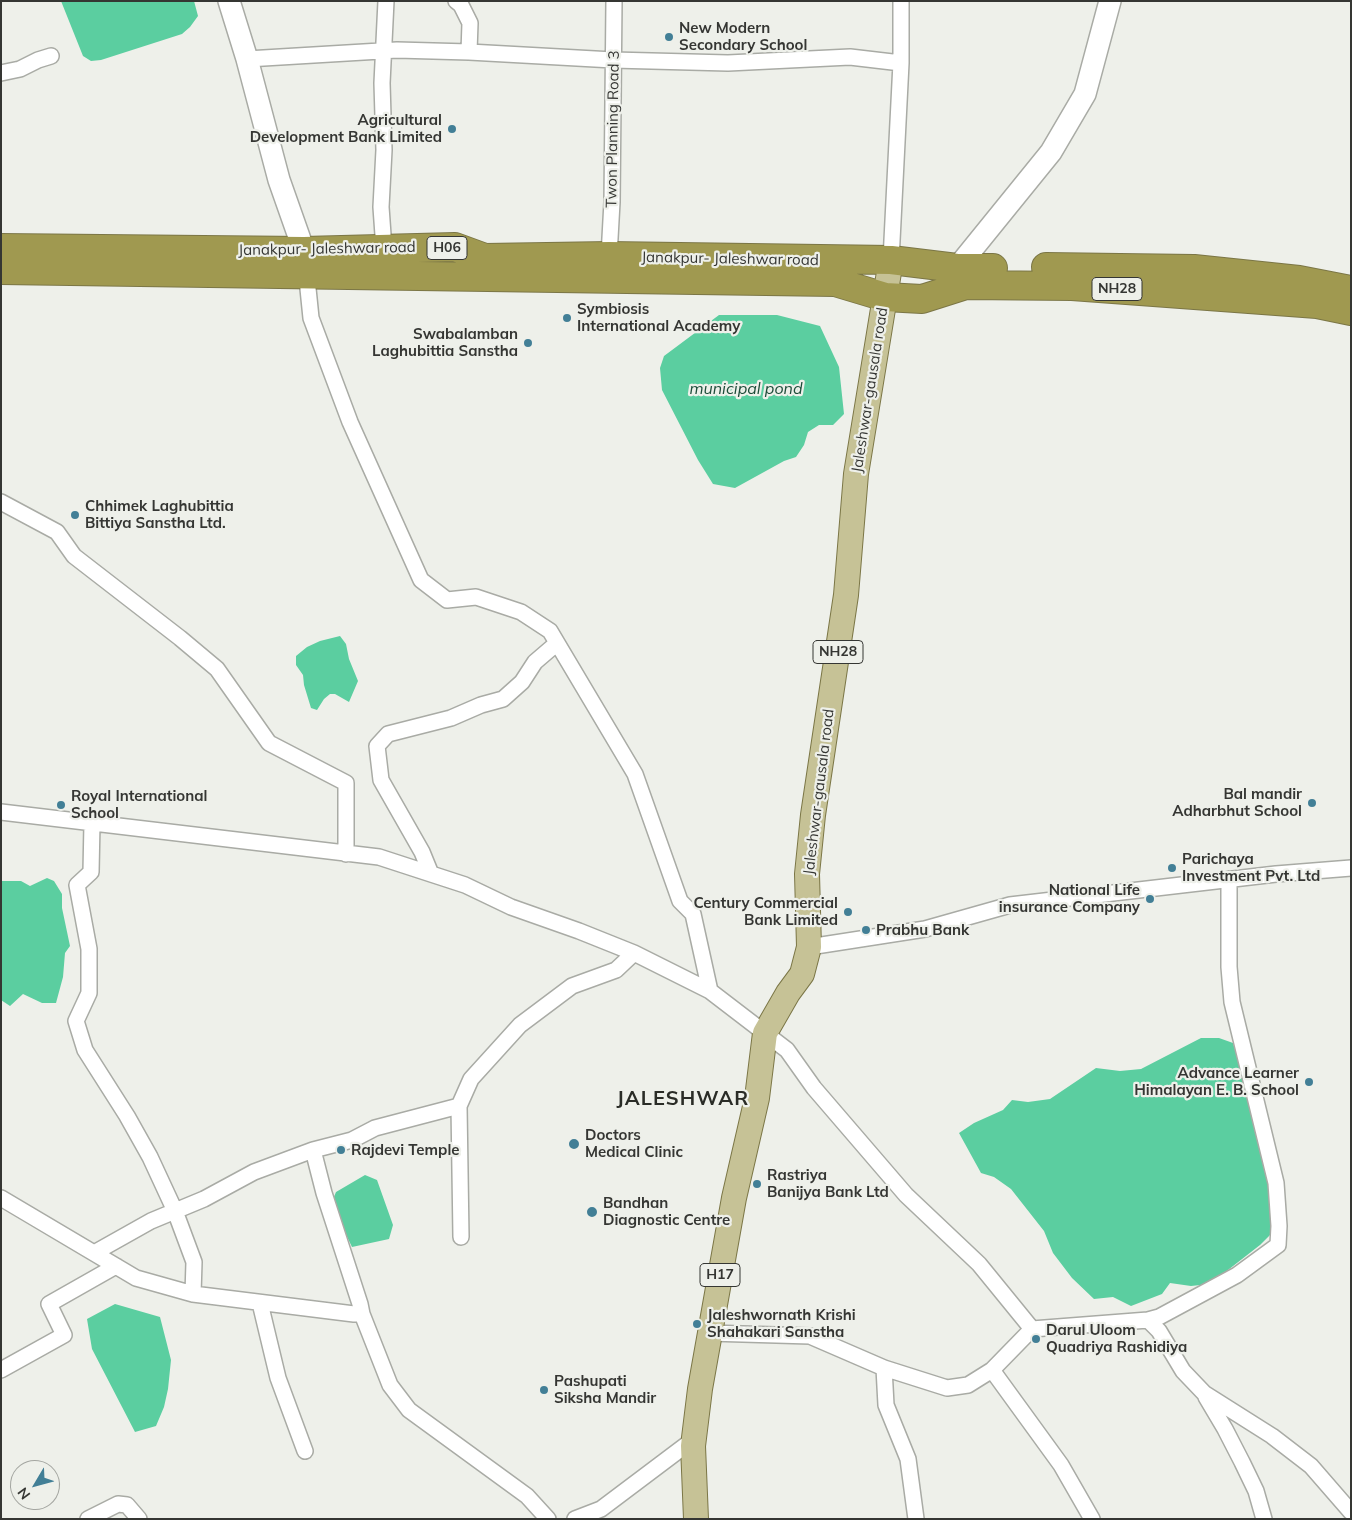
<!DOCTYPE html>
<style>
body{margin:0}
#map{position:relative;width:1352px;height:1520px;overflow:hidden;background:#eef0ea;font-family:Mulish,sans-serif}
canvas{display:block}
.frame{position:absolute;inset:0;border:2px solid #353633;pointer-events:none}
.north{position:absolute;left:10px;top:1460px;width:50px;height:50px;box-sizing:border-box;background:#eef0ea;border:1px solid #a4a6a1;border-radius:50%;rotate:233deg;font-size:14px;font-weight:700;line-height:20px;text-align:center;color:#353633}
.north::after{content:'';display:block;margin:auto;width:18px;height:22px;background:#427f96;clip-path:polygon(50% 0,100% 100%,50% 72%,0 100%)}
</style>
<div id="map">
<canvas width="1352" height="1520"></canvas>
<div class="frame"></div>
<div class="north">N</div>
</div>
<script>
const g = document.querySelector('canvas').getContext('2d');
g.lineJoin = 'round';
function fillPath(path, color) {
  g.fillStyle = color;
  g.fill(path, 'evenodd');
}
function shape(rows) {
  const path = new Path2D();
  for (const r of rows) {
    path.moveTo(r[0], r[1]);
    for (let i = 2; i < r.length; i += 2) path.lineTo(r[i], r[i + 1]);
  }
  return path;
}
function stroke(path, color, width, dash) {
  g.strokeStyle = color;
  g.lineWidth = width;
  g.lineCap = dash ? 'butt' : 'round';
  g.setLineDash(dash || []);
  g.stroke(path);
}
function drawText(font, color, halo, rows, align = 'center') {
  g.font = font + ' Mulish,sans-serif';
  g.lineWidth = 4.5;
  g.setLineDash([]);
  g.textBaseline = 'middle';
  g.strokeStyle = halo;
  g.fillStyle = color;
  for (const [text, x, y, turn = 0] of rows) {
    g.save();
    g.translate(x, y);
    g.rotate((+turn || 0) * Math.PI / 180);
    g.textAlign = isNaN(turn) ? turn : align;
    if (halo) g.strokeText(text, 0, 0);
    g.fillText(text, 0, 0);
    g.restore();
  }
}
const water = shape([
 [61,1,194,1,198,16,190,27,182,34,101,60,91,61,83,56],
 [719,315,777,315,820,326,839,367,844,414,833,425,819,425,808,432,804,445,796,457,784,461,735,488,713,484,698,460,662,390,660,368,664,356],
 [340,636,346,644,349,659,358,681,349,702,335,694,330,694,324,699,317,710,311,708,304,685,303,675,296,665,296,656,307,647,320,641],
 [47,878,54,881,62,894,62,908,70,946,65,953,63,977,56,1003,42,1003,23,994,10,1006,1,1000,1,881,21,881,30,886],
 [1201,1038,1219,1038,1233,1043,1236,1053,1268,1184,1273,1214,1270,1235,1260,1245,1210,1284,1191,1286,1170,1283,1162,1294,1131,1306,1113,1297,1094,1299,1072,1278,1053,1253,1044,1231,1011,1189,994,1177,981,1173,959,1133,974,1123,1003,1110,1012,1100,1028,1102,1050,1099,1096,1068,1120,1071,1141,1069],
 [365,1175,377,1180,393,1225,389,1239,352,1247,331,1204,336,1192],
 [115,1304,160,1317,171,1360,168,1389,164,1407,156,1426,135,1432,92,1349,87,1319]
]);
const street = shape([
 [456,1,461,5,470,23,469,52],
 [247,59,397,50,469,52,613,60,728,63,850,57,901,63],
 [1,73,20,69,38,60,51,56],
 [384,249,381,207,384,150,382,83,386,1],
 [609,256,612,202,614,1],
 [891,260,901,63,901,1],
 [306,269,311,318,350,422,421,580,447,600,476,597,521,612,550,631,635,774,680,901,693,914,710,991],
 [1,502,57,532,74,556,180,638,217,669,269,743,346,783,346,854],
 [1,812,379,857,465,885,511,907,579,931,634,953,710,991,787,1050,814,1088,906,1195,979,1264,1032,1329],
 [92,823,91,872,77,885,89,949,89,993,76,1021,85,1050,127,1116,150,1157,175,1211,194,1262,193,1294],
 [431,874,422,852,381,780,377,746,388,734,451,718,481,705,503,699,522,682,535,662,556,644],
 [809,947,925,929,1010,905,1276,874,1351,868],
 [459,1106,375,1128,352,1140,313,1150,324,1193,360,1304,362,1314,390,1385,409,1410,527,1496,548,1519],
 [1,1198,136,1278,193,1294,354,1314,362,1314],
 [461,1237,459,1106,471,1079,520,1025,572,986,616,970,634,953],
 [94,1253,151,1221,204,1199,254,1172,313,1150],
 [260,1303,278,1378,305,1451],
 [1148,1320,1159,1317,1237,1275,1278,1245,1279,1226,1276,1183,1232,1002,1229,967,1229,879],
 [709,1333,810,1336,884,1368,947,1388,968,1385,992,1370,1061,1465,1092,1519],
 [884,1368,886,1405,908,1459,916,1519],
 [1,1370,64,1335,49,1304,116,1266],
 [992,1370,1032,1329,1148,1320,1159,1331,1183,1371,1204,1393,1272,1436,1311,1466,1351,1512],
 [1206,1397,1225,1429,1242,1462,1256,1491,1264,1519],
 [88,1519,118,1504,127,1505,139,1519],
 [575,1519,601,1509,694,1439]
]);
const secondary = shape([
 [229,1,247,59,279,180,304,251],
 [957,268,1051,152,1085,94,1110,1]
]);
const primary = shape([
 [696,1519,693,1446,700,1389,734,1198,757,1098,765,1033,788,993,802,974,809,947,807,874,813,815,846,595,856,474,891,260]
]);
const highway = shape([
 [1,248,304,251,455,247,485,258,609,256,891,260,957,268,993,268],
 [1046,267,1194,269,1299,280,1351,290],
 [1,270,835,282,885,297,922,299,966,285,1072,286,1317,304,1351,311]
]);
const markers = [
 [669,37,5,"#427f96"],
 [452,129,5,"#427f96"],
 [567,318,5,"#427f96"],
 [528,343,5,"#427f96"],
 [75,515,5,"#427f96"],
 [1312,803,5,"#427f96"],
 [61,805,5,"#427f96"],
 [1172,868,5,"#427f96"],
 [1150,899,5,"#427f96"],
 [848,912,5,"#427f96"],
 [866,930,5,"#427f96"],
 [1309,1082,5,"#427f96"],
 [574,1144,6,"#427f96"],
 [341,1150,5,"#427f96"],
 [757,1184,5,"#427f96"],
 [592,1212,6,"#427f96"],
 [697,1324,5,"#427f96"],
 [1036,1339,5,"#427f96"],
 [544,1390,5,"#427f96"]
];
const shields = [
 [447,248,40],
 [1117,289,50],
 [838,652,50],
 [720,1275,40]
];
const shieldNames = [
 ["H06",447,248],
 ["NH28",1117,289],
 ["NH28",838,652],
 ["H17",720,1275]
];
const poiNames = [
 ["New Modern",679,28],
 ["Secondary School",679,45],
 ["Agricultural",442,120,"right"],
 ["Development Bank Limited",442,137,"right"],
 ["Symbiosis",577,309],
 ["International Academy",577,326],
 ["Swabalamban",518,334,"right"],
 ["Laghubittia Sanstha",518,351,"right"],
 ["Chhimek Laghubittia",85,506],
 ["Bittiya Sanstha Ltd.",85,523],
 ["Bal mandir",1302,794,"right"],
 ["Adharbhut School",1302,811,"right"],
 ["Royal International",71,796],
 ["School",71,813],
 ["Parichaya",1182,859],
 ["Investment Pvt. Ltd",1182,876],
 ["National Life",1140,890,"right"],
 ["insurance Company",1140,907,"right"],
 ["Century Commercial",838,903,"right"],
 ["Bank Limited",838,920,"right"],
 ["Prabhu Bank",876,930],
 ["Advance Learner",1299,1073,"right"],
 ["Himalayan E. B. School",1299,1090,"right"],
 ["Doctors",585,1135],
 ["Medical Clinic",585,1152],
 ["Rajdevi Temple",351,1150],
 ["Rastriya",767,1175],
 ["Banijya Bank Ltd",767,1192],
 ["Bandhan",603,1203],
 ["Diagnostic Centre",603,1220],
 ["Jaleshwornath Krishi",707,1315],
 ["Shahakari Sanstha",707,1332],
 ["Darul Uloom",1046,1330],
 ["Quadriya Rashidiya",1046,1347],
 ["Pashupati",554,1381],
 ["Siksha Mandir",554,1398]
];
const streetNames = [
 ["Twon Planning Road 3",613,129,-89],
 ["Janakpur- Jaleshwar road",327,249,-1],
 ["Janakpur- Jaleshwar road",730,259,1],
 ["Jaleshwar-gausala road",870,390,-81],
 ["Jaleshwar-gausala road",819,792,-83]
];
const waterNames = [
 ["municipal pond",746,389]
];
const districtNames = [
 ["JALESHWAR",683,1099]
];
fillPath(water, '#5bcea0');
stroke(street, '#a9aba5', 18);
stroke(secondary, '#a9aba5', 24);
stroke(primary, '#7b7646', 26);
stroke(highway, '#7b7646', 30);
stroke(street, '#fff', 15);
stroke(secondary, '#fff', 21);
stroke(primary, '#c6c296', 24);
stroke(highway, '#a09950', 28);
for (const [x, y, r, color] of markers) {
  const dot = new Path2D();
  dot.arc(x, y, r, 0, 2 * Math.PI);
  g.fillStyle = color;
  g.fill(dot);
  stroke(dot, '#eef0ea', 2);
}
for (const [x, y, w] of shields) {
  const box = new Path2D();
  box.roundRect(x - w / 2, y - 11.5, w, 23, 4);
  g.fillStyle = '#eef0ea';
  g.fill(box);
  stroke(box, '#353633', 1);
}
drawText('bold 14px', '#353633', null, shieldNames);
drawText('bold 15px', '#353633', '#eef0ea', poiNames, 'left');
drawText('15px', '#353633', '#eef0ea', streetNames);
drawText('italic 16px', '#1c4c39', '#eef0ea', waterNames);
g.letterSpacing = '1px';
drawText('bold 20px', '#2a2c27', '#eef0ea', districtNames);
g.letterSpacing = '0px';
</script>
